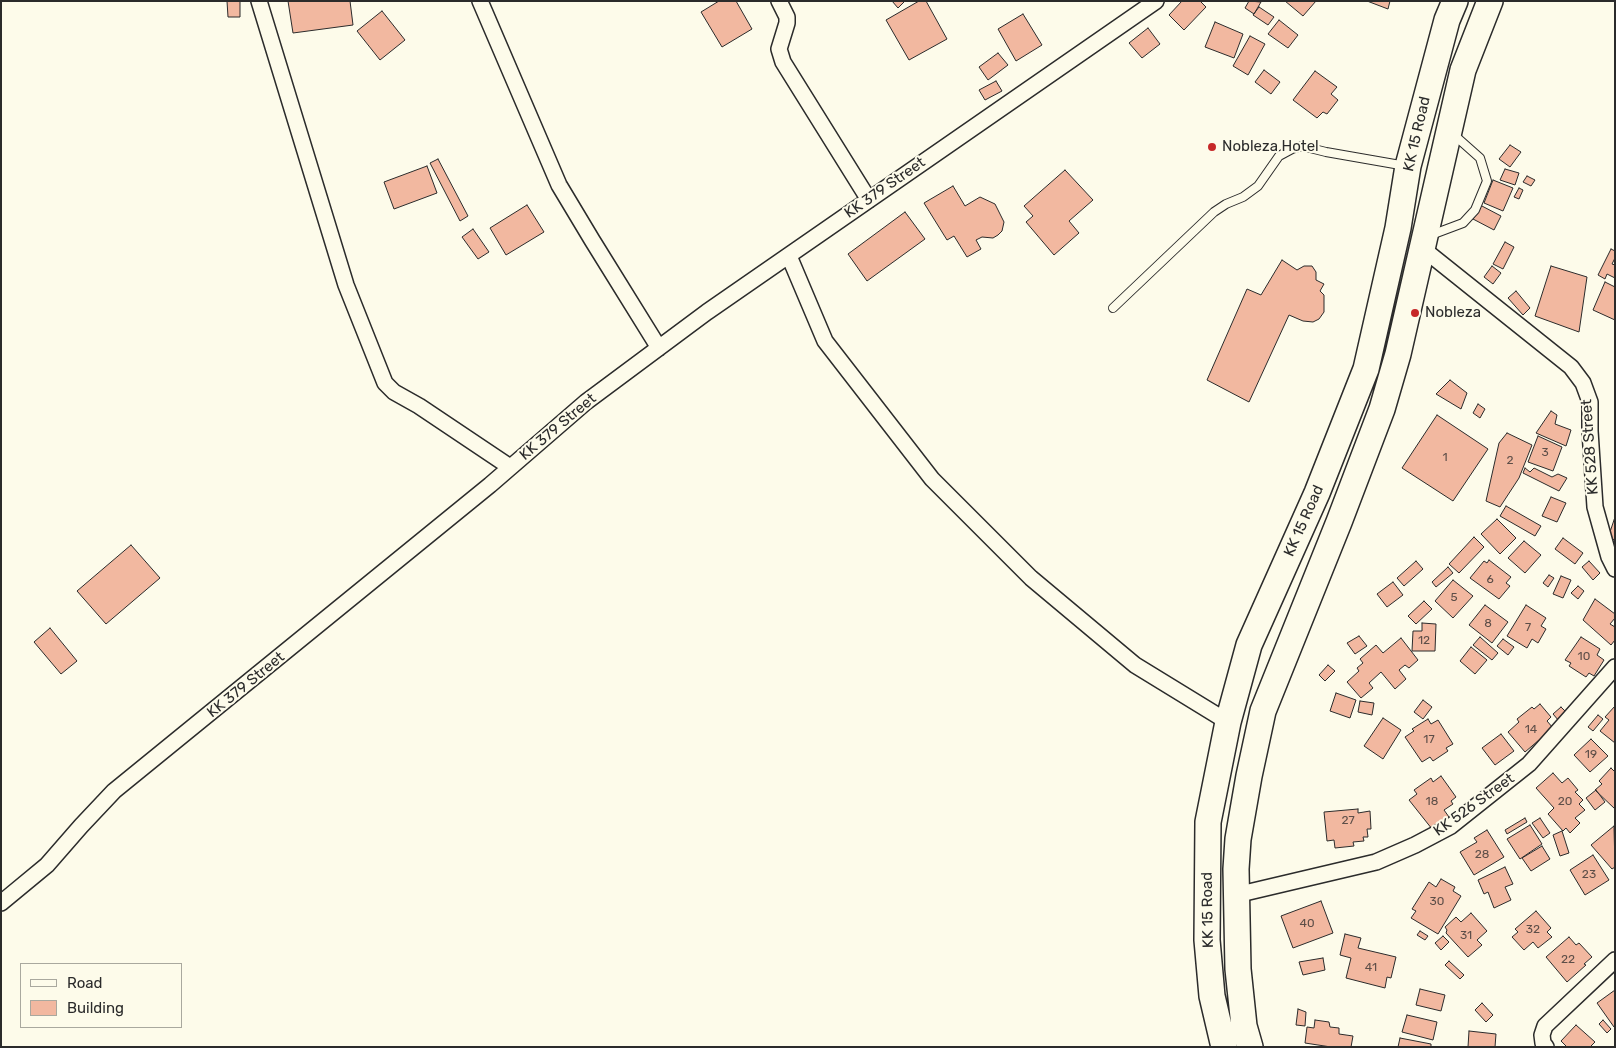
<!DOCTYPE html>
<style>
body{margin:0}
#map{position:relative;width:1616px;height:1048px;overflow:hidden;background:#fdfbea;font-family:Rubik,sans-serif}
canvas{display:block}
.frame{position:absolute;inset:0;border:2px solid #2b2b2b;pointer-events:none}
.legend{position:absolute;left:20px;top:963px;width:162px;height:65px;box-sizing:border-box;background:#fdfbea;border:1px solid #a9a89e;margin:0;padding:6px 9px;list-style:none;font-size:15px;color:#2b2b2b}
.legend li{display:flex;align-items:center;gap:10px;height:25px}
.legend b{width:25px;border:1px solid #a9a89e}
</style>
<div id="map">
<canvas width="1616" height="1048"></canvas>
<div class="frame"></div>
<ul class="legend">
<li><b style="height:6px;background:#fdfbea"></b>Road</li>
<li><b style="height:14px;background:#f2b8a0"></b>Building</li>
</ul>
</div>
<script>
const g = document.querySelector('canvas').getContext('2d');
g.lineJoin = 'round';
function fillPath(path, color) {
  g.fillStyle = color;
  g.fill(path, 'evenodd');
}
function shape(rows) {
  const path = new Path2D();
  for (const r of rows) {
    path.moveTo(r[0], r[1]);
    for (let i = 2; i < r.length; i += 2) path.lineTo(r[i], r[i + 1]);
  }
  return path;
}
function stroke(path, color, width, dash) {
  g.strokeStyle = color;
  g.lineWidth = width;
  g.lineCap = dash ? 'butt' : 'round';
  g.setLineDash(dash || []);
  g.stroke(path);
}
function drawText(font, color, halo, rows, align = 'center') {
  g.font = font + ' Rubik,sans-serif';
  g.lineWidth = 4;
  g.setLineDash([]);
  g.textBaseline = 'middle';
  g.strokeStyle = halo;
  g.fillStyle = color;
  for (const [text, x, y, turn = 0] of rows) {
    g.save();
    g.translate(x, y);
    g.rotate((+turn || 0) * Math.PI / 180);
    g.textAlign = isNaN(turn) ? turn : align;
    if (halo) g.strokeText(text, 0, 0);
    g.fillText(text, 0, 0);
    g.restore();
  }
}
const building = shape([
 [227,1,240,1,240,17,228,17,227,1],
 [288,1,350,1,353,25,293,33,288,1],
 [719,1,736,1,752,29,722,47,701,12,719,1],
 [892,1,905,1,898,8,892,1],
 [919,1,926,1,947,39,909,60,886,20,919,1],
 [1182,1,1200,1,1206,7,1184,30,1169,15,1182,1],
 [1249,1,1261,2,1254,14,1245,8,1249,1],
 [1285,1,1316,1,1303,16,1285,1],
 [1367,1,1390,1,1388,9,1367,1],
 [1259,7,1274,17,1268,25,1253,15,1259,7],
 [382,11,405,40,380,60,357,31,382,11],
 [1023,14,1042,45,1016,61,998,29,1023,14],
 [1279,20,1298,35,1288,48,1268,34,1279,20],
 [1215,22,1243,34,1234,58,1205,47,1215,22],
 [1148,28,1160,44,1142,58,1129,43,1148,28],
 [1250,36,1265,44,1248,75,1233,66,1250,36],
 [998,53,1008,65,988,80,979,67,998,53],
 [1264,70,1280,82,1271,94,1255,82,1264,70],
 [1315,71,1337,87,1331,94,1338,100,1327,114,1323,112,1317,118,1293,100,1315,71],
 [996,81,1002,91,985,100,979,90,996,81],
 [1510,145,1521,152,1510,167,1499,159,1510,145],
 [438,159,468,216,460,221,430,163,438,159],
 [427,166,437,193,394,209,384,182,427,166],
 [1505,169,1519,173,1515,185,1500,180,1505,169],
 [1065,170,1093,200,1069,221,1079,233,1054,255,1026,222,1033,216,1024,206,1065,170],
 [1527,176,1535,180,1531,186,1523,182,1527,176],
 [1493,180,1513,188,1503,211,1484,203,1493,180],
 [953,186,965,206,980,197,995,204,1004,222,1002,231,998,235,993,238,982,237,976,240,981,249,967,257,954,236,947,240,924,203,953,186],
 [1519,188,1523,190,1519,199,1514,197,1519,188],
 [527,205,544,232,506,255,490,228,527,205],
 [1480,205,1501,216,1494,230,1473,219,1480,205],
 [905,212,925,239,867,281,848,254,905,212],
 [473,229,489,252,478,259,462,237,473,229],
 [1505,242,1514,247,1503,269,1493,264,1505,242],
 [1611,249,1615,251,1615,258,1612,264,1615,265,1615,278,1607,274,1605,279,1598,275,1611,249],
 [1282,260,1297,270,1304,266,1312,266,1316,272,1316,280,1324,284,1320,291,1324,295,1324,312,1319,319,1313,322,1303,321,1289,315,1249,402,1207,380,1247,289,1261,295,1282,260],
 [1492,266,1501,273,1493,284,1484,277,1492,266],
 [1551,266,1587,277,1579,332,1535,316,1551,266],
 [1605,282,1615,287,1615,320,1593,310,1605,282],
 [1516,291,1530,308,1523,315,1508,298,1516,291],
 [1450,380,1467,393,1461,409,1436,394,1450,380],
 [1478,404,1485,409,1480,418,1473,413,1478,404],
 [1551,411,1557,415,1555,424,1571,430,1566,446,1536,433,1551,411],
 [1437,415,1488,449,1453,501,1402,468,1437,415],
 [1507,433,1532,445,1519,478,1500,507,1486,501,1499,443,1507,433],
 [1538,436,1562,447,1553,471,1528,462,1538,436],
 [1525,468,1530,472,1534,468,1552,477,1558,474,1567,478,1559,491,1523,473,1525,468],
 [1551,497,1566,503,1557,522,1542,516,1551,497],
 [1506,506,1541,526,1535,536,1500,516,1506,506],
 [1497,519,1516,538,1500,554,1481,534,1497,519],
 [1614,520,1615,521,1615,540,1608,538,1614,520],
 [1474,537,1484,547,1459,573,1449,564,1474,537],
 [1563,538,1583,553,1575,564,1555,549,1563,538],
 [1524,541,1541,555,1525,573,1508,558,1524,541],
 [131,545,160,578,106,624,77,591,131,545],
 [1489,560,1511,577,1506,583,1510,586,1499,599,1470,578,1484,561,1487,563,1489,560],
 [1416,561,1423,569,1404,586,1397,578,1416,561],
 [1589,561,1600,573,1593,580,1582,567,1589,561],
 [1448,567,1453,573,1436,587,1432,582,1448,567],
 [1549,575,1554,578,1548,587,1543,583,1549,575],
 [1561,576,1571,580,1563,598,1553,594,1561,576],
 [1453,580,1473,596,1453,618,1435,601,1453,580],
 [1393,582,1403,595,1387,607,1377,594,1393,582],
 [1578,586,1584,591,1578,599,1571,593,1578,586],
 [1595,599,1615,614,1615,618,1610,624,1615,627,1615,640,1611,645,1583,620,1595,599],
 [1424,601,1432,609,1416,624,1408,616,1424,601],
 [1485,605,1508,622,1492,643,1469,625,1485,605],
 [1526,605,1546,618,1541,626,1546,629,1538,643,1532,639,1527,648,1507,636,1526,605],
 [1422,623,1436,624,1435,651,1412,651,1413,631,1422,631,1422,623],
 [50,628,77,661,61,674,34,642,50,628],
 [1359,636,1367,646,1355,654,1347,643,1359,636],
 [1480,637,1498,653,1492,660,1473,645,1480,637],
 [1581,637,1600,649,1597,655,1604,660,1594,676,1589,673,1586,677,1569,666,1571,663,1565,660,1581,637],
 [1401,638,1418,660,1409,668,1405,665,1399,670,1406,679,1395,689,1381,672,1369,683,1373,688,1361,698,1347,682,1359,671,1357,668,1363,663,1360,659,1376,645,1383,653,1401,638],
 [1503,639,1514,647,1508,655,1497,646,1503,639],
 [1471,647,1487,660,1475,674,1460,661,1471,647],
 [1328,665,1335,671,1325,681,1319,675,1328,665],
 [1336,693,1356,700,1350,718,1330,711,1336,693],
 [1423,700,1432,707,1423,719,1414,712,1423,700],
 [1360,701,1374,703,1372,715,1358,712,1360,701],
 [1540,704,1551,717,1547,721,1553,728,1525,752,1508,732,1519,722,1517,719,1532,707,1534,709,1540,704],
 [1615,706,1615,743,1600,731,1609,720,1605,717,1615,706],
 [1561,707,1567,713,1559,721,1553,714,1561,707],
 [1598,715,1603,719,1593,731,1588,727,1598,715],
 [1383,718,1401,730,1383,759,1364,746,1383,718],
 [1428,719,1431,724,1438,720,1453,744,1446,748,1448,751,1433,761,1430,757,1422,762,1405,737,1414,731,1412,729,1428,719],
 [1501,734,1514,751,1495,765,1482,748,1501,734],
 [1591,739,1608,756,1590,772,1574,755,1591,739],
 [1611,768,1615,772,1615,809,1595,790,1602,784,1599,781,1611,768],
 [1553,773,1562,783,1568,778,1578,790,1575,792,1583,800,1579,804,1585,810,1575,818,1580,823,1570,833,1566,828,1563,831,1548,814,1554,808,1536,788,1553,773],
 [1441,776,1456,797,1451,801,1453,804,1444,810,1449,817,1432,829,1409,800,1417,794,1414,790,1431,778,1433,782,1441,776],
 [1596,790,1605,802,1595,810,1586,798,1596,790],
 [1358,809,1358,813,1370,811,1371,829,1367,829,1368,837,1363,837,1364,841,1353,842,1354,846,1335,848,1334,840,1327,841,1324,812,1358,809],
 [1525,818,1527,822,1507,834,1505,830,1525,818],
 [1540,818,1550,833,1543,838,1532,823,1540,818],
 [1530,825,1542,844,1520,859,1507,839,1530,825],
 [1614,826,1615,867,1612,869,1591,845,1614,826],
 [1487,830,1504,857,1474,875,1460,852,1477,842,1474,838,1487,830],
 [1562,831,1569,853,1560,856,1553,835,1562,831],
 [1542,846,1550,859,1531,871,1522,858,1542,846],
 [1593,855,1609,880,1585,895,1570,870,1593,855],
 [1505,867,1513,884,1505,887,1511,900,1494,908,1488,892,1484,894,1478,880,1505,867],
 [1441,879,1455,887,1453,891,1461,896,1438,934,1411,918,1416,911,1412,909,1429,882,1436,887,1441,879],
 [1321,901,1333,933,1293,948,1281,916,1321,901],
 [1536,911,1551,928,1547,932,1552,937,1538,948,1533,942,1524,950,1512,937,1518,932,1515,929,1536,911],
 [1471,913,1487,931,1477,940,1482,945,1468,957,1446,933,1447,930,1445,927,1456,917,1461,922,1471,913],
 [1420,931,1428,936,1425,940,1417,935,1420,931],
 [1345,934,1361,938,1358,948,1396,957,1391,978,1387,977,1385,988,1346,978,1351,958,1340,955,1345,934],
 [1443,936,1449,942,1441,950,1435,943,1443,936],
 [1569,937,1576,945,1579,943,1592,957,1584,964,1586,965,1567,982,1546,957,1569,937],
 [1323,958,1325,970,1303,975,1299,962,1323,958],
 [1449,961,1464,975,1460,979,1445,965,1449,961],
 [1420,989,1445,995,1441,1011,1416,1005,1420,989],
 [1615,990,1615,1027,1614,1027,1597,1003,1615,990],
 [1482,1003,1493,1015,1486,1022,1475,1010,1482,1003],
 [1298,1009,1306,1012,1305,1026,1296,1025,1298,1009],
 [1407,1015,1437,1022,1433,1040,1402,1032,1407,1015],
 [1315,1020,1329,1022,1330,1027,1339,1028,1339,1034,1353,1036,1351,1047,1331,1047,1305,1043,1307,1027,1314,1028,1315,1020],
 [1603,1020,1611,1029,1607,1033,1599,1024,1603,1020],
 [1576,1025,1595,1042,1590,1047,1567,1047,1561,1041,1576,1025],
 [1469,1031,1496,1034,1495,1047,1468,1047,1469,1031],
 [1400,1038,1431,1044,1431,1047,1398,1047,1400,1038]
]);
const service = shape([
 [1431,235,1463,223,1475,210,1487,181,1480,158,1453,134],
 [1113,308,1214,212,1226,204,1243,197,1258,186,1279,156,1292,149,1302,146,1326,152,1406,166]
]);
const minor = shape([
 [259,1,346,285,385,383,394,392,419,406,510,467],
 [480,1,559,185,592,240,659,348],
 [779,1,787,17,787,23,779,49,783,62,869,200],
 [1422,248,1571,367,1583,383,1590,402,1590,431,1595,507,1609,557,1615,569],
 [789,256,825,341,932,479,1031,578,1135,665,1228,722],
 [1236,895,1376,862,1415,845,1451,826,1529,764,1615,667],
 [1,903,47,865,81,826,114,791,490,485,586,402,707,312,1156,1],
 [1546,1047,1543,1043,1542,1035,1545,1026,1615,960]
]);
const trunk = shape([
 [1224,1047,1212,996,1207,940,1208,822,1228,722,1249,645,1317,493,1366,369,1398,228,1408,166,1447,20,1455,1],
 [1250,1047,1244,1026,1238,969,1236,869,1238,839,1249,776,1263,711,1339,522,1382,409,1398,354,1463,70,1490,1]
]);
const markers = [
 [1212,147,5,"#c62828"],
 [1415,313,5,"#c62828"]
];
const numberNames = [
 ["3",1545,453],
 ["1",1445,458],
 ["2",1510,461],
 ["6",1490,580],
 ["5",1454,598],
 ["8",1488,624],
 ["7",1528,628],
 ["12",1424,641],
 ["10",1584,657],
 ["14",1531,730],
 ["17",1429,740],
 ["19",1591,755],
 ["18",1432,802],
 ["20",1565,802],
 ["27",1348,821],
 ["28",1482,855],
 ["23",1589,875],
 ["30",1437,902],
 ["40",1307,924],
 ["32",1533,930],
 ["31",1466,936],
 ["22",1568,960],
 ["41",1371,968]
];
const streetNames = [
 ["KK 15 Road",1417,134,-77],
 ["KK 379 Street",885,188,-35],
 ["KK 379 Street",558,427,-40],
 ["KK 528 Street",1590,447,-94],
 ["KK 15 Road",1304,521,-66],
 ["KK 379 Street",246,685,-39],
 ["KK 526 Street",1474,805,-36],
 ["KK 15 Road",1208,910,-91]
];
const poiNames = [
 ["Nobleza Hotel",1222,147],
 ["Nobleza",1425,313]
];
fillPath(building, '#f2b8a0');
stroke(building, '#2b2b2b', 1);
stroke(service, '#2b2b2b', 10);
stroke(minor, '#2b2b2b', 18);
stroke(trunk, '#2b2b2b', 28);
stroke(service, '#fdfbea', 8);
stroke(minor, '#fdfbea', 15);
stroke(trunk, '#fdfbea', 25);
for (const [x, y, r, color] of markers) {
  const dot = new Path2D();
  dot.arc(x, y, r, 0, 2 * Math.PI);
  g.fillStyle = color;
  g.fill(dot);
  stroke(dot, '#fdfbea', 2);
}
drawText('12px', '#5d4e48', null, numberNames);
drawText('15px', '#2b2b2b', '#fdfbea', streetNames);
drawText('15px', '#2b2b2b', '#fdfbea', poiNames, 'left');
</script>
